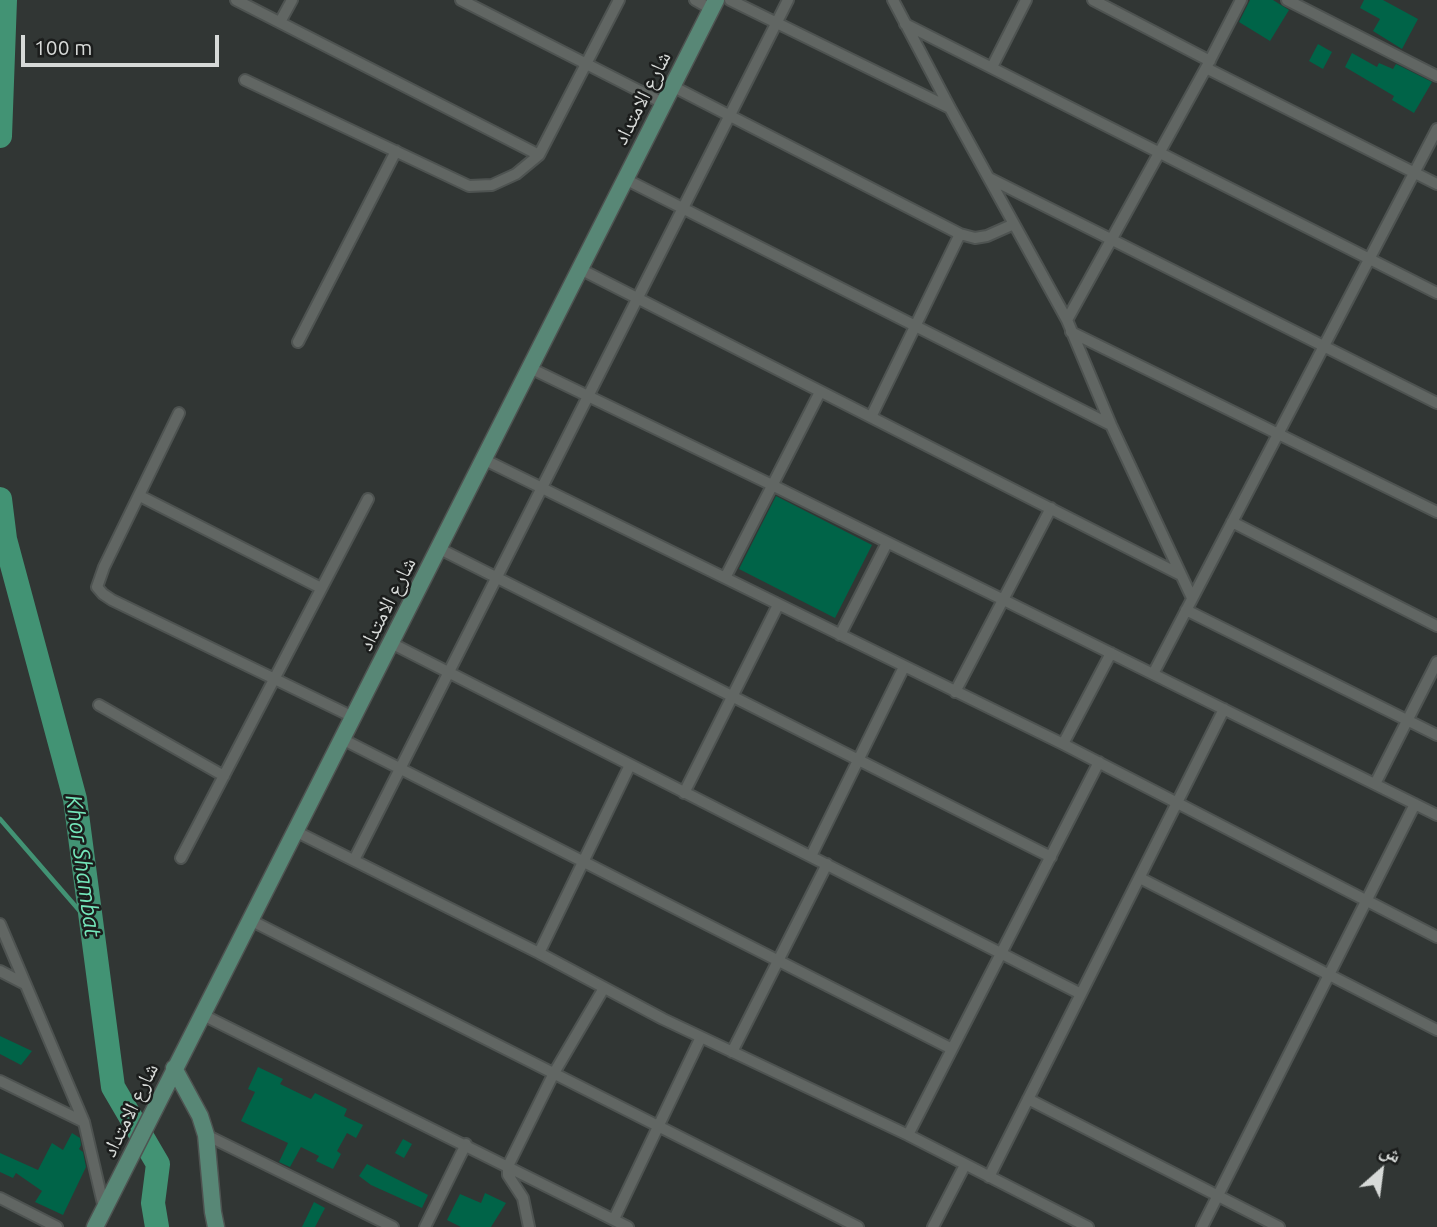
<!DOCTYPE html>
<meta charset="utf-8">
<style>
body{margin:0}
#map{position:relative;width:1437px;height:1227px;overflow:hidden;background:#313634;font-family:Ubuntu,"Noto Naskh Arabic",sans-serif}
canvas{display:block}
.north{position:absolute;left:1346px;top:1136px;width:70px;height:70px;-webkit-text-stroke:5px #1b1d1c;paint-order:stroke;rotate:28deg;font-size:19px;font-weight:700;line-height:28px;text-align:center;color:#d7dad8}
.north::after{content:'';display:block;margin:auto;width:24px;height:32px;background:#d7dad8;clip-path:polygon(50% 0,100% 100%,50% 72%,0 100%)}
.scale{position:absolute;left:21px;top:35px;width:198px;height:32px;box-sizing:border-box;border:4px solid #d7dad8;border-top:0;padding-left:9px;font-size:21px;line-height:24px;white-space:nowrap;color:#d7dad8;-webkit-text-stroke:5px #1b1d1c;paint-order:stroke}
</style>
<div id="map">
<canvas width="1437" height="1227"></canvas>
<div class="north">ش</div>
<div class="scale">100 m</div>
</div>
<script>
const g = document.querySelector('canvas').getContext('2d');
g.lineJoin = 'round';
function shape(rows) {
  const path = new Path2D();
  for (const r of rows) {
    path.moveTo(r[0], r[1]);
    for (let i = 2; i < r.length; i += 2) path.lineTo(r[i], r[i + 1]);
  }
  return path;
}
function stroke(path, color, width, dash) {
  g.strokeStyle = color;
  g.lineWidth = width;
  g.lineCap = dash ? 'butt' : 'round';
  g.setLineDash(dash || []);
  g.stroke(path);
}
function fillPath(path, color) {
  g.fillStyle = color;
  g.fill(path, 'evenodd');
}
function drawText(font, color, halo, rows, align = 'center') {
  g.font = font + ' Ubuntu,"Noto Naskh Arabic",sans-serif';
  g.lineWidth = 5;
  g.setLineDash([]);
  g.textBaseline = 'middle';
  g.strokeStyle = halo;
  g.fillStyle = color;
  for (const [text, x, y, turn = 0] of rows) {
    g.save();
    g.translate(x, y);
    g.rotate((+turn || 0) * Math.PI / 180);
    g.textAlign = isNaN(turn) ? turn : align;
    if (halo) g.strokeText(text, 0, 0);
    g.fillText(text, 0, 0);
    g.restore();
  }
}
const stream = shape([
 [0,819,91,924]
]);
const river = shape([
 [0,136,5,0],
 [0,499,5,539,75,799,113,1087,158,1164,153,1203,157,1227]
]);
const building = shape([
 [1250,0,1273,0,1289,10,1270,41,1239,22],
 [1364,0,1383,0,1418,19,1402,49,1373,31,1380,19,1360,8],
 [1318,44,1332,52,1323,69,1309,61],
 [1352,53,1377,67,1379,63,1393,69,1396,64,1432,82,1414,113,1392,100,1394,96,1345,67],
 [776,496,872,545,835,618,739,569],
 [0,1036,32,1051,21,1065,0,1054],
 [258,1067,283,1079,280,1084,311,1099,315,1093,347,1109,344,1116,363,1125,356,1138,347,1133,337,1151,341,1154,333,1169,316,1161,319,1156,301,1147,290,1167,279,1162,288,1143,241,1121,255,1092,248,1089],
 [72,1133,80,1138,81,1145,79,1149,83,1152,86,1167,63,1215,35,1202,42,1191,16,1173,13,1178,0,1172,0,1153,38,1170,52,1143,63,1150],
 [403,1139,412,1144,404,1158,395,1153],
 [367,1164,428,1195,422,1208,371,1185,359,1176],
 [485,1193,506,1203,491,1227,461,1227,447,1220,460,1194,481,1203],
 [314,1202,325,1208,315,1227,302,1227]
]);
const street = shape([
 [236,0,539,155],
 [461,0,663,103],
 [695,0,711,9],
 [730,0,950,108],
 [893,0,950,108,1067,320,1111,425,1192,598],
 [1093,0,1210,61],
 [1287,0,1437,76],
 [280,22,292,0],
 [905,24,1437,293],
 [992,67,1026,0],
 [1206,68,1437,184],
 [245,80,469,186,492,185,516,174,539,155,619,0],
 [672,86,960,234],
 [989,178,1437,403],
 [625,179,1111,425],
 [580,269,1181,575],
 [1067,320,1206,68,1241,0],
 [1071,332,1437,512],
 [298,342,396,151],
 [530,368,772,485,1437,815],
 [179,413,104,567,97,587,103,594,112,600,353,717],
 [871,417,960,234,975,238,987,236,1014,224],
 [483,459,1063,744,1437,937],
 [140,496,321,588],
 [1232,522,1437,626],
 [438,548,1051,857],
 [726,576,820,392],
 [1186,610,1437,735],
 [840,635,887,543],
 [391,643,1081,994],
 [1153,674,1437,129],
 [955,692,1051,508],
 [99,705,224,776],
 [342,739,952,1049],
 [1063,744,1111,653],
 [1375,784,1437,662],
 [684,793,778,605],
 [295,831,539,953,663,1019,908,1135,1088,1227],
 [811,856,904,667],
 [181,858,368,499],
 [354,860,788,0],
 [1140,878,1437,1030],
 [250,920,858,1227],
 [0,924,84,1122,104,1208],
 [539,953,630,765],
 [0,971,25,984],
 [203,1015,628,1227],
 [732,1052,827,864],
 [0,1081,84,1122],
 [1028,1099,1279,1227],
 [206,1135,393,1227],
 [908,1135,1099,762],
 [989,1177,1224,709],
 [0,1198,57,1227],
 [614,1219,701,1037],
 [425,1227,466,1144],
 [529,1227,523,1198,508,1175,508,1166,554,1073,604,988],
 [933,1227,965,1165],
 [1202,1227,1415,804]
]);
const secondary = shape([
 [174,1068,200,1116,206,1135,213,1212,216,1227],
 [95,1227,716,0]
]);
const streetNames = [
 ["شارع الامتداد",642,98,-63],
 ["شارع الامتداد",387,604,-63],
 ["شارع الامتداد",130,1110,-64]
];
const waterNames = [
 ["Khor Shambat",83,866,82]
];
stroke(stream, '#429374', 4.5);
stroke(river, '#429374', 24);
fillPath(building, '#006448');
stroke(street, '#4e5351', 14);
stroke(secondary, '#4e5351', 19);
stroke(street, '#616663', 10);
stroke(secondary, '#588776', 16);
drawText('21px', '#d7dad8', '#1b1d1c', streetNames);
drawText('italic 23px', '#74e6ba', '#1b1d1c', waterNames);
</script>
